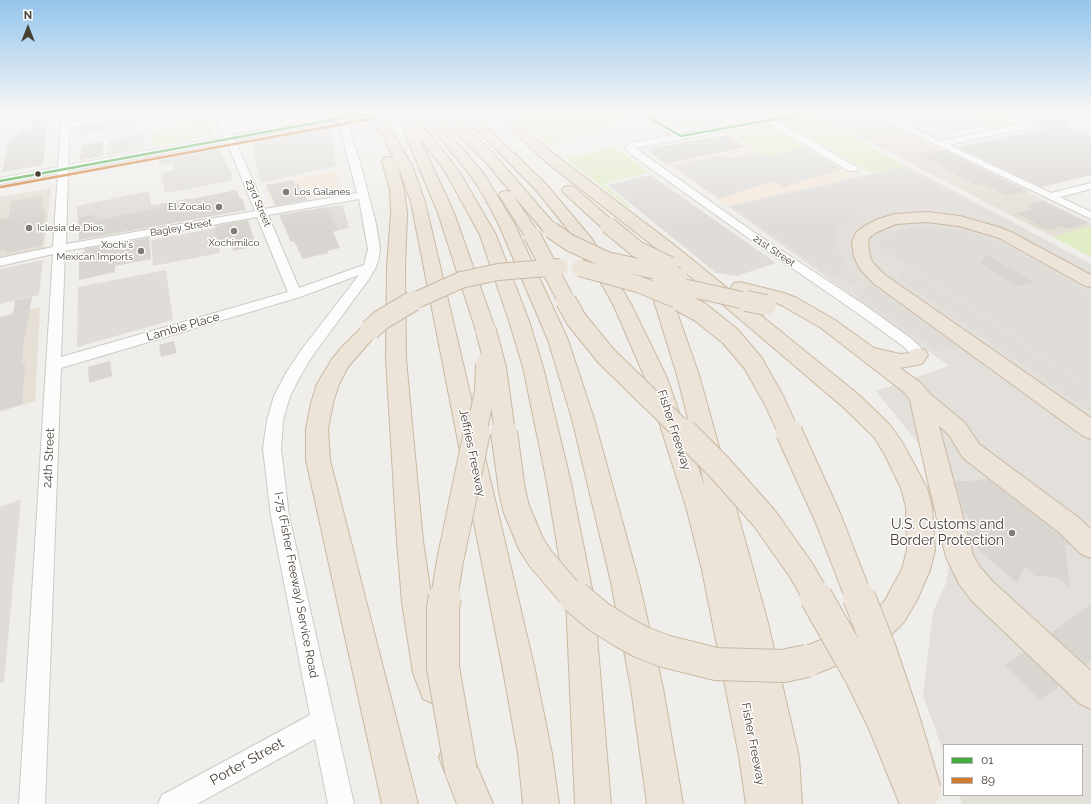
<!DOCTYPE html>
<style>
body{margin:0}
#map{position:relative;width:1091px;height:804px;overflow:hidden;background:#f0eeea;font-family:Raleway,sans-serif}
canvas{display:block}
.legend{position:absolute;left:943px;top:744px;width:140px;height:52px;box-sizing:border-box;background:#fff;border:1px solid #b5b2ae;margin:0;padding:5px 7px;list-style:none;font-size:12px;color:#473e34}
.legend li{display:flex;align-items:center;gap:8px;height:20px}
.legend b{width:20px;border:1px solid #b5b2ae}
.north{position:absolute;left:8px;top:8px;width:40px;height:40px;-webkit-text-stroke:3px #fff;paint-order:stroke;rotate:0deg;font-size:11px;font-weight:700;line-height:16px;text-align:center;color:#473e34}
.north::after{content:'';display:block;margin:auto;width:14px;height:18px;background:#473e34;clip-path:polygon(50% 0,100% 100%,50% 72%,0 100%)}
</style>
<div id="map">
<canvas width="1091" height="804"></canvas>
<ul class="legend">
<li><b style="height:5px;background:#44aa42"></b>01</li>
<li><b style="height:5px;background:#d07c32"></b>89</li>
</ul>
<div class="north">N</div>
</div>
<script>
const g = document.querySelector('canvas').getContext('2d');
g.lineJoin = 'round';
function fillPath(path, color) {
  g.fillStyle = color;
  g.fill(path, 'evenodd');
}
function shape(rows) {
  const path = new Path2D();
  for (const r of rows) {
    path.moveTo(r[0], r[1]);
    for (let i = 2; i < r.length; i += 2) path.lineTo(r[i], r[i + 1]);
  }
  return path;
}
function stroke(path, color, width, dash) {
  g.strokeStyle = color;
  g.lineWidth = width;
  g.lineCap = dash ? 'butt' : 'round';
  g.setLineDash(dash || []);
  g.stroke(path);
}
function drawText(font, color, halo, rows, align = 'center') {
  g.font = font + ' Raleway,sans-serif';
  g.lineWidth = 3;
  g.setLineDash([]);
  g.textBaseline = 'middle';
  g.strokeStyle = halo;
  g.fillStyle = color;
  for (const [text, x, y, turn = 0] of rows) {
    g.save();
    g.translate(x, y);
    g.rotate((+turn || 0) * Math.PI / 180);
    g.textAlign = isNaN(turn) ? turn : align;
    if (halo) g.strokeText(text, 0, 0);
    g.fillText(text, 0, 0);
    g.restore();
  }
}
const residential = shape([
 [878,119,1091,223,1091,226,1053,237,840,127],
 [51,188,44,249,0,259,0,197],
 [40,307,35,401,0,412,0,316]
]);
const commercial = shape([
 [656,113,745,113,752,117,685,129],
 [767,126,856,177,728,206,648,149],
 [337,170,339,193,272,205,265,185]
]);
const industrial = shape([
 [907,166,1091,264,1091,804,962,804,959,795,1082,795,1082,745,944,745,944,754,923,695,933,612,946,583,950,561,922,448,876,391,949,366,728,206]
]);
const green = shape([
 [510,113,633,113,638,116,548,144],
 [964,113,993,113,1019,123,999,127],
 [813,116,836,128,907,166,872,173,783,122],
 [210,121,215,135,155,146,152,131],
 [767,126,803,146,768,157,731,133],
 [615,147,649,172,603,184,631,207,630,208,611,194,566,158],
 [1091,226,1091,257,1053,237]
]);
const parking = shape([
 [939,113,964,113,991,124,953,132,940,126,930,128,922,124,917,125,912,123,934,118,927,115],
 [137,117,139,125,80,135,80,127],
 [325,128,330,128,336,166,261,183,254,155,253,141],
 [143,134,145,149,108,155,107,151,109,151,109,139],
 [803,147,842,169,783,187,773,181,719,199,703,188,673,165,725,155,730,158,758,152,767,158],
 [219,149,232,174,231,181,165,193,161,173,175,169,173,163,160,165,159,160],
 [904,168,1002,220,971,210,922,203,885,204,855,212,841,223,838,227,836,240,840,255,845,264,861,282,852,284,827,269,823,270,746,215,750,214,742,209,737,210,732,207],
 [651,175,776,263,736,276,716,273,608,185],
 [149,191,151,205,159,204,160,207,97,220,97,214,77,218,77,206],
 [343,205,349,228,339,230,326,207],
 [929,226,970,232,1001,242,1091,292,1091,388,880,247,880,242,884,237,890,233,906,228],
 [216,228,220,253,153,266,151,240],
 [43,260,39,295,0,304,0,269],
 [906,266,1091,389,1091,412,899,278,898,276,906,274,906,272,901,267],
 [166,270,173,320,77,347,78,287],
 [871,285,957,346,939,352,853,292],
 [21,499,4,682,0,683,0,507]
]);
const building = shape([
 [814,113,870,113,879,118,841,126],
 [1003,113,1051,113,1052,116,1071,123,1065,125,1091,135,1091,175,1042,187,957,147,1043,129,1033,125,1031,122,1024,121],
 [1066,113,1091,113,1091,119,1087,120],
 [48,114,43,165,2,172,8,142,13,141,13,136,17,136,18,131,30,129,33,117],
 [727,135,746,147,665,164,647,149],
 [103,141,104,156,80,160,81,145],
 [944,150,1028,191,1007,196,983,184,977,186,921,155],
 [292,180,295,185,298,184,307,200,276,206,266,185],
 [236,190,240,198,242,198,246,210,79,240,78,218,97,214,97,220,160,207,159,204,191,198,191,199],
 [43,195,42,209,45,209,42,246,6,253,6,250,0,251,0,220,9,218,11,201],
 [1043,201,1088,223,1067,229,1062,226,1047,230,1016,213,1032,209,1026,206],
 [326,207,339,230,333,232,340,248,327,251,328,253,303,259,294,241,291,242,279,215],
 [248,220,256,246,233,251,231,239,218,242,215,226],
 [149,238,151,259,115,266,115,272,79,280,79,255,85,251,84,249],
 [986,254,1033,282,1017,286,980,264],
 [32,297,22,353,23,353,22,364,25,364,22,404,0,410,0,318,13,315,15,301],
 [174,341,177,353,161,357,159,345],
 [110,361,112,376,89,383,88,367],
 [988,479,1060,535,1070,545,1065,545,1070,587,1057,577,1035,576,1025,567,1017,583,971,543,968,529,972,521,964,513,955,481,969,481],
 [1091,604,1091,661,1086,665,1051,633],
 [1024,652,1059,686,1040,700,1005,666]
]);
const minor = shape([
 [62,113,70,113,70,122,125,113,142,113,138,116,70,127,68,165,224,137,215,113,223,113,233,135,337,116,336,113,344,113,345,115,357,113,373,113,372,115,346,120,361,166,376,224,380,249,379,257,376,267,369,279,313,355,302,373,290,396,283,420,281,449,289,516,354,804,328,804,315,739,197,804,158,804,162,795,310,715,271,516,263,449,267,420,274,396,286,373,302,349,359,275,300,297,61,368,45,804,19,804,53,254,0,266,0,258,53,247,58,173,0,184,0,178,58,167,62,113],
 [338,121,357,193,265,209,235,140,338,121],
 [227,142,255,211,66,244,68,171,227,142],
 [359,199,368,249,364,265,299,288,268,215,359,199],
 [257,217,288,292,61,357,65,251,257,217],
 [637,113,646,113,683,133,761,119,762,116,765,115,770,117,797,113,813,113,812,115,809,116,777,121,857,167,858,169,857,171,849,171,768,123,635,148,755,233,866,306,913,340,922,349,925,355,923,358,918,360,913,358,909,352,903,346,856,312,747,237,629,153,625,147,631,143,673,135,637,113],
 [871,113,881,113,941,141,1028,122,1031,123,1032,125,1031,127,949,145,1051,193,1091,183,1091,189,1060,197,1091,212,1091,219,871,113],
 [1052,113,1063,113,1091,123,1091,129,1053,115,1052,113]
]);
const highway = shape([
 [367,113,379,113,397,139,413,168,425,202,535,670,552,754,559,804,523,804,518,754,503,670,411,202,396,161,404,190,407,213,405,267,406,359,423,541,432,602,445,673,450,688,445,699,434,704,423,699,413,673,402,602,397,541,386,359,387,267,391,213,390,190,382,161,384,158,389,157,394,158,395,161,385,139,367,113],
 [395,113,407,113,432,136,460,173,496,235,529,321,543,367,571,483,594,599,611,804,575,804,566,599,547,483,523,367,509,321,480,235,446,173,419,137,454,213,496,331,493,335,486,337,479,335,476,331,438,213,404,131,409,128,395,113],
 [420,113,432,113,484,174,515,225,568,340,594,419,639,582,663,688,683,804,647,804,631,688,611,582,572,419,548,340,499,225,485,198,471,176,420,113],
 [434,113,447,113,475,136,492,152,557,227,559,230,557,233,551,235,545,233,513,195,540,235,538,238,532,240,526,238,499,195,501,192,506,191,511,192,482,158,434,113],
 [460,113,472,113,546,184,592,239,631,304,667,378,705,487,677,375,646,275,649,271,655,270,661,271,664,275,699,375,768,623,799,757,802,804,746,804,739,756,702,570,687,510,645,378,613,304,577,241,536,190,460,113],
 [494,113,506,113,555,155,673,244,859,395,890,425,902,442,927,488,932,507,935,550,930,570,917,600,904,622,891,635,870,651,828,669,807,677,796,672,791,661,796,650,848,629,869,615,884,602,902,569,907,550,906,507,901,488,884,453,874,437,843,407,661,252,545,161,494,113],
 [569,186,574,187,614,222,616,225,614,228,608,230,602,228,564,193,562,190,564,187,569,186],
 [926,212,960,216,998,227,1011,232,1091,275,1091,287,1085,286,999,238,959,226,926,222,896,224,875,233,869,238,868,242,870,257,873,263,885,275,1091,418,1091,439,1083,436,873,283,860,269,854,257,852,242,856,233,863,227,878,219,895,214,926,212],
 [740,282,784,293,797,298,835,320,874,348,900,354,909,353,911,350,918,348,925,350,928,355,922,364,900,368,921,383,929,393,965,423,979,444,1079,518,1091,529,1091,558,1081,554,1061,534,963,458,949,435,939,426,973,555,979,566,992,581,1091,671,1091,709,1080,704,972,601,959,584,946,557,927,477,910,400,905,393,821,328,783,306,772,301,734,291,731,287,734,283,740,282],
 [370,324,377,326,380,330,348,367,339,384,333,403,328,429,330,460,418,804,382,804,306,460,306,429,311,403,317,384,332,359,341,348,363,326,370,324],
 [456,740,468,745,493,804,457,804,439,757,444,745,456,740]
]);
const highwayBridgeFar3 = shape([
 [608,225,637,249,670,265],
 [551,230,570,243,607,260,679,276],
 [532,235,567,302],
 [580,268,638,284,682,302],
 [660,282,751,302],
 [412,302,461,280,498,272,560,267]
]);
const highwayBridgeFar2 = shape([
 [566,301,576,319,606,356,685,433],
 [680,301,700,312,730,336,753,363,774,400,789,433],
 [746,301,766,305],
 [370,330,381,320,413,301],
 [486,331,496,368,505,433],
 [476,433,485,391,486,364]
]);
const highwayBridgeFar1 = shape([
 [504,432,512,490,516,508,531,544,540,558,568,591,576,598],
 [684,432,719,467,765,519,801,570,817,598],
 [789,432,828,518,859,598],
 [444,598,450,561,477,432]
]);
const highwayBridge = shape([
 [445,597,443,607,443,668,461,771],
 [575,597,599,617,621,631,641,642,664,651,716,664,783,666,807,661],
 [816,597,860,674,883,721,917,804],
 [859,597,880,650,904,721,925,791]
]);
const bus1 = shape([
 [641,113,681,136],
 [681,136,809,113],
 [0,181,369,113]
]);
const bus2 = shape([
 [1,187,370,119]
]);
const markers = [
 [38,174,3.5,"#473e34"],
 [286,192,4,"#827c74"],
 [219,207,4,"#827c74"],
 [29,228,4,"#827c74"],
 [234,231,4,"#827c74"],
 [141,251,4,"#827c74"],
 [1012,533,4,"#827c74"]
];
const farPoinames = [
 ["Los Galanes",294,192],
 ["El Zocalo",211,207,"right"],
 ["Iclesia de Dios",37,228],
 ["Xochimilco",234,243,"center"],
 ["Xochi's",133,245,"right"],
 ["Mexican Imports",133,257,"right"]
];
const farStreetnames = [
 ["23rd Street",258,203,67],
 ["Bagley Street",181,228,-10],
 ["21st Street",774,251,34]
];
const streetNames = [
 ["Lambie Place",183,327,-16],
 ["Fisher Freeway",674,430,72],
 ["Jeffries Freeway",472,453,78],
 ["24th Street",49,458,-87],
 ["I-75 (Fisher Freeway) Service Road",296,585,79],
 ["Fisher Freeway",753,744,79]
];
const nearPoinames = [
 ["U.S. Customs and",1004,525],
 ["Border Protection",1004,541]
];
const nearStreetnames = [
 ["Porter Street",247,762,-29]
];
fillPath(residential, '#e5dfd6');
fillPath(commercial, '#f4e8db');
fillPath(industrial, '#e3dfdb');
fillPath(green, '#e1edc7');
fillPath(parking, '#e0ddd8');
fillPath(building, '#d9d5d0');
stroke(minor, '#cdcac5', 2);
stroke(highway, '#cab9a2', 2);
fillPath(minor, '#fdfcfc');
fillPath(highway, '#ece4d9');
stroke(highwayBridgeFar3, '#cab9a2', 18, []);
stroke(highwayBridgeFar2, '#cab9a2', 22, []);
stroke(highwayBridgeFar1, '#cab9a2', 28, []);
stroke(highwayBridge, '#cab9a2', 34, []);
stroke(highwayBridgeFar3, '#ece4d9', 16);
stroke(highwayBridgeFar2, '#ece4d9', 20);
stroke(highwayBridgeFar1, '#ece4d9', 26);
stroke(highwayBridge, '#ece4d9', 32);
stroke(bus1, '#44aa42', 2.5);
stroke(bus2, '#d07c32', 2.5);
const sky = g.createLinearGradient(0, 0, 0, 225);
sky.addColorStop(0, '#94c5ec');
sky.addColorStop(0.5, '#f8f7f6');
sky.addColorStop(1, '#f8f7f600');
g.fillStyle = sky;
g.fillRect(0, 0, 1091, 225);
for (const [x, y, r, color] of markers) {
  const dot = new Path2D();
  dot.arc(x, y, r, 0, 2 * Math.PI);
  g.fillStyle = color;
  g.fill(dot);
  stroke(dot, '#fff', 1.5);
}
drawText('10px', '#473e34', '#fff', farPoinames, 'left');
drawText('10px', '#473e34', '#fff', farStreetnames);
drawText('12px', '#473e34', '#fff', streetNames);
drawText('14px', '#473e34', '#fff', nearPoinames, 'right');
drawText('14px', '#473e34', '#fff', nearStreetnames);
</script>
